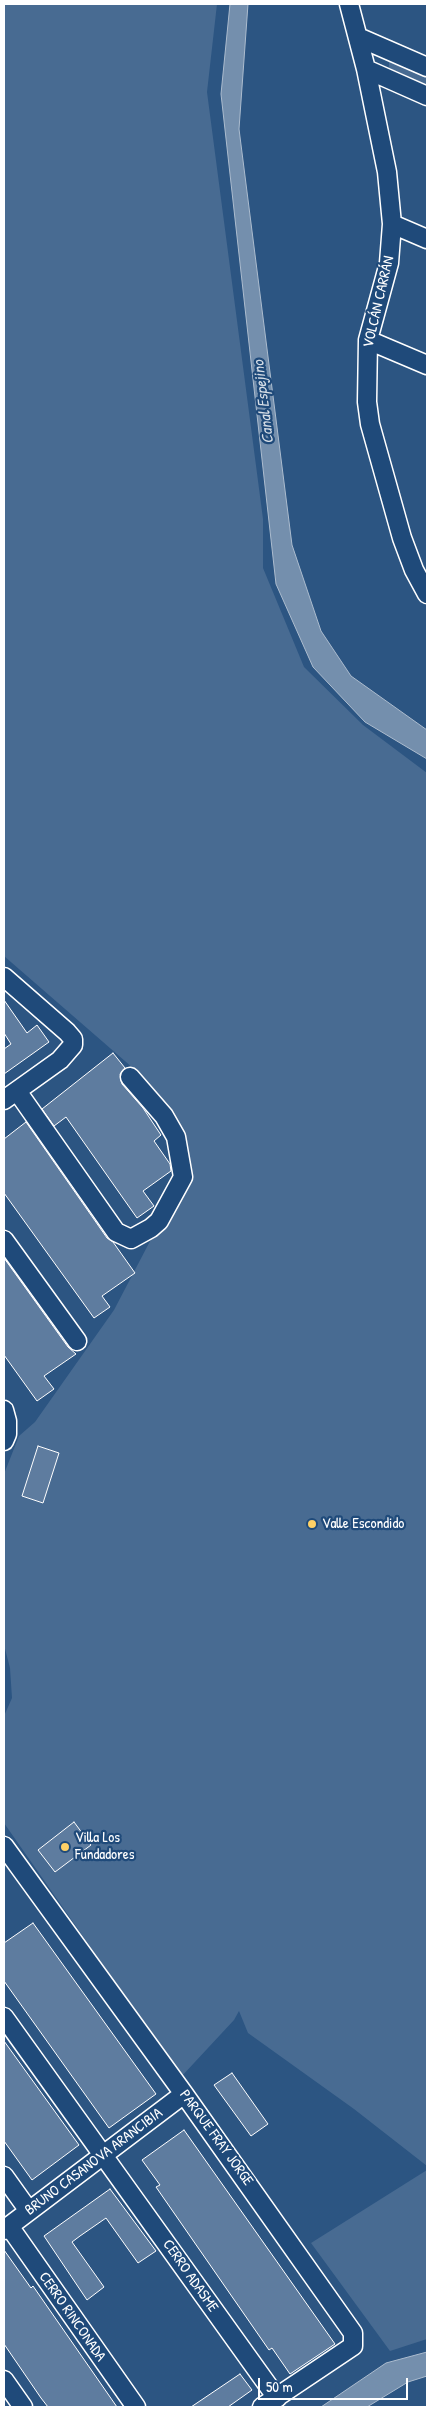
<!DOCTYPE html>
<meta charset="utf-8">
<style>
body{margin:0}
#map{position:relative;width:431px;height:2411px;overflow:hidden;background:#2c5582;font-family:"Patrick Hand",sans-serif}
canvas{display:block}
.frame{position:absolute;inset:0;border:5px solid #fff;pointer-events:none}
.scale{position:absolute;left:258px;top:2378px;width:150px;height:22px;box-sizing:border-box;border:2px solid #fff;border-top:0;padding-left:6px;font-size:15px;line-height:18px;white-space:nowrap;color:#fff;-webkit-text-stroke:4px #1f4a7a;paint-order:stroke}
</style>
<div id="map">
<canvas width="431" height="2411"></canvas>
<div class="frame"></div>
<div class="scale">50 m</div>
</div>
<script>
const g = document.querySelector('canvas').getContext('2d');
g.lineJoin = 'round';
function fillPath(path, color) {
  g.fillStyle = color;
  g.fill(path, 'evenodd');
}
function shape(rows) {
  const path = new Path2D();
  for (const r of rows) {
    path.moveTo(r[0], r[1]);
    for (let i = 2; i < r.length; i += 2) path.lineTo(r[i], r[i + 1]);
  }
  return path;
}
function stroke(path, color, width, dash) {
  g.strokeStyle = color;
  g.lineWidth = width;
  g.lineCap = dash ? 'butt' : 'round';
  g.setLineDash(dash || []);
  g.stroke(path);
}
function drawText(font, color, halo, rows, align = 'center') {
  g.font = font + ' "Patrick Hand",sans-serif';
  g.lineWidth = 4.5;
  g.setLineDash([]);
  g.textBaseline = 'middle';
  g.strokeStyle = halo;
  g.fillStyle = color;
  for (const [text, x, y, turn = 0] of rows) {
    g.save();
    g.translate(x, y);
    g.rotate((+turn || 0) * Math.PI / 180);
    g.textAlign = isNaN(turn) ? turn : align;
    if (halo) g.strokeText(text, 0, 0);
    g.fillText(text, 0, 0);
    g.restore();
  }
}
const green = shape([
 [4,4,217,4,207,92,263,519,263,568,304,667,363,725,427,773,427,2166,354,2109,248,2033,239,2011,234,2020,181,2077,4,1823,4,1716,12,1698,10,1668,4,1645,4,1474,19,1436,35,1422,114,1310,170,1203,180,1179,170,1115,141,1075,4,956],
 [389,61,427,77,427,85,389,68],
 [427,2170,427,2339,390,2351,311,2243]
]);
const water = shape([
 [230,4,248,4,239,129,292,545,321,631,351,676,427,730,427,759,365,722,313,667,276,584,221,94,230,4],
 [427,2352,427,2376,408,2382,367,2407,321,2407,386,2363,427,2352]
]);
const building = shape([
 [4,1000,27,1033,37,1025,49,1042,4,1074,4,1049,11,1044,4,1033,4,1000],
 [113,1053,125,1068,120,1074,122,1084,143,1108,161,1135,154,1141,170,1164,171,1171,143,1191,154,1206,137,1218,66,1117,54,1126,42,1109,113,1053],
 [26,1122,107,1238,113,1242,135,1273,102,1296,110,1307,94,1318,4,1193,4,1139,26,1122],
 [4,1258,68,1347,76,1354,44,1376,54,1389,37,1401,4,1355,4,1258],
 [38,1446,59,1453,43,1503,22,1496,38,1446],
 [74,1822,91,1845,55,1872,38,1850,74,1822],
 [33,1923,156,2094,109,2128,4,1981,4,1943,33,1923],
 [4,2041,79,2145,32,2180,4,2141,4,2041],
 [232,2073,268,2124,251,2136,214,2085,232,2073],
 [184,2130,335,2344,290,2374,272,2348,269,2350,156,2187,160,2185,142,2160,184,2130],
 [110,2189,156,2251,138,2263,106,2218,80,2236,72,2242,104,2287,87,2300,44,2236,110,2189],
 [4,2250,31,2288,33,2286,117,2407,48,2407,41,2398,4,2344,4,2250],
 [240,2374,252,2390,228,2407,191,2407,240,2374]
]);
const street = shape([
 [349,4,366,69,387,172,392,224,389,263,368,340,367,402,370,424,402,538,414,570,427,594],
 [358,37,427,67],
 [366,69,427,96],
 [392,224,427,239],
 [368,340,427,365],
 [4,977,67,1032,73,1039,73,1045,60,1060,4,1100],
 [17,1091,116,1232,131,1239,151,1228,159,1221,183,1177,176,1137,164,1116,130,1077],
 [4,1240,77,1341],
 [4,1410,7,1421,7,1434,4,1441],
 [4,1846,184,2094,353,2333,353,2346,262,2407],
 [4,2017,277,2398],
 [4,2176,29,2211],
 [9,2226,136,2407],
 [4,2230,184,2094],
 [4,2380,23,2407]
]);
const markers = [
 [312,1524,5,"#ffd166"],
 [65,1847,5,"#ffd166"]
];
const streetNames = [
 ["VOLCÁN CARRÁN",379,302,-77],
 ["PARQUE FRAY JORGE",216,2138,54],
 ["BRUNO CASANOVA ARANCIBIA",94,2162,-37],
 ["CERRO ADASME",190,2276,55],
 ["CERRO RINCONADA",72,2317,55]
];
const poiNames = [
 ["Valle Escondido",322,1524],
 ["Villa Los",75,1838],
 ["Fundadores",75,1855]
];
const waterNames = [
 ["Canal Espejino",264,402,-97]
];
fillPath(green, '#486b92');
fillPath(water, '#748fad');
stroke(water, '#acbcce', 1);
fillPath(building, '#5e7c9f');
stroke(building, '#fff', 1);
stroke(street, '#fff', 21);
stroke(street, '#1f4a7a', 18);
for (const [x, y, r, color] of markers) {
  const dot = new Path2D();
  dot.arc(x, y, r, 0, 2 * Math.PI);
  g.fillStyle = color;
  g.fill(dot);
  stroke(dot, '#1f4a7a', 2);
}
drawText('15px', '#fff', '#1f4a7a', streetNames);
drawText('15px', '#fff', '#1f4a7a', poiNames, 'left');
drawText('italic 16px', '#d5dde6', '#1f4a7a', waterNames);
</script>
